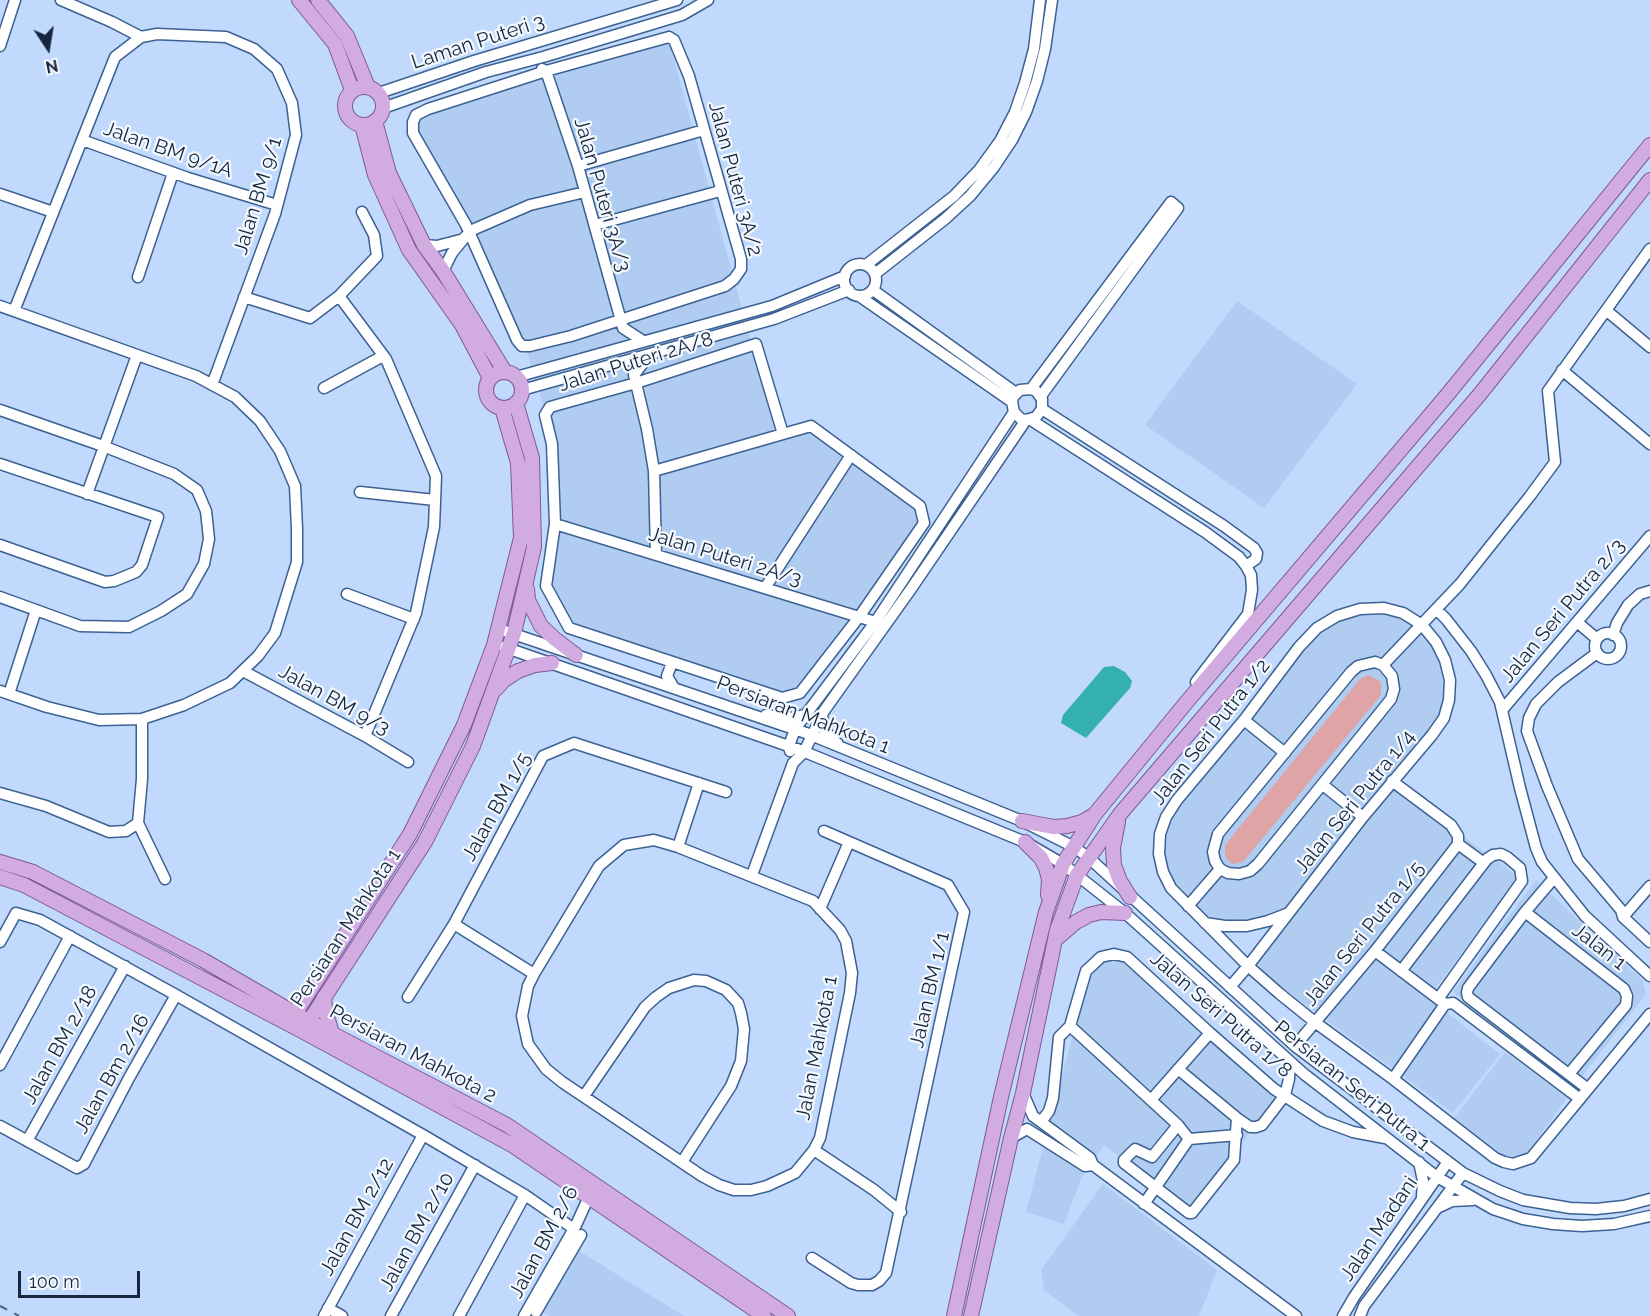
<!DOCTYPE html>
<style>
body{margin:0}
#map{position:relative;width:1650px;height:1316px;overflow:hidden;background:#c0d9fc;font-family:Raleway,sans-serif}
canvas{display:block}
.north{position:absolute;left:18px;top:18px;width:60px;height:60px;-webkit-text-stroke:4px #f4f9ff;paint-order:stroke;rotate:168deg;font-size:16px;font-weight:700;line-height:24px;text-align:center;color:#16263c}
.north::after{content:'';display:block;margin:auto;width:21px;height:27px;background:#16263c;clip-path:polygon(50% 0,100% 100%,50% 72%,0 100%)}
.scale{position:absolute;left:18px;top:1271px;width:122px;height:27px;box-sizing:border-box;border:3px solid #16263c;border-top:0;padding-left:8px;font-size:18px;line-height:21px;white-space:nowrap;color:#16263c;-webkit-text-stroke:4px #f4f9ff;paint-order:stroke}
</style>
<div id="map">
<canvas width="1650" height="1316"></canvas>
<div class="north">N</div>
<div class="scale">100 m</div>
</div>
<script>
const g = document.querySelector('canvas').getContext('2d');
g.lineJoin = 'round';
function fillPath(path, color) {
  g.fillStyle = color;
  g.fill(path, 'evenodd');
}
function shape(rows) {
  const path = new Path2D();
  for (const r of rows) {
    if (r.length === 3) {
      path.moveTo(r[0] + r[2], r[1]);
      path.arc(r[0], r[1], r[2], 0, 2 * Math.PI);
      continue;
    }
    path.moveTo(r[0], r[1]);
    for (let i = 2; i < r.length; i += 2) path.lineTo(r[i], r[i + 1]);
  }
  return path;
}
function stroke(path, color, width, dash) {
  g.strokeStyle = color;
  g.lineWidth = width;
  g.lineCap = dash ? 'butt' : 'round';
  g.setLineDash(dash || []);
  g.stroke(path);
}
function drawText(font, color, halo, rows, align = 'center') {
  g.font = font + ' Raleway,sans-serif';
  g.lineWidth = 4.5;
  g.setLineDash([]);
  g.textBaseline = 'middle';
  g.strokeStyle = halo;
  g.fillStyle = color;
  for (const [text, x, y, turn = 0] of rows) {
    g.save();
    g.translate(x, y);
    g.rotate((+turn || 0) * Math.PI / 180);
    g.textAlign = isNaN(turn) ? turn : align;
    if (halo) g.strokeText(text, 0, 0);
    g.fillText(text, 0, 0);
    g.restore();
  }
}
const built = shape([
 [669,41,754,353,779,438,810,430,916,509,920,523,857,612,798,690,781,694,571,626,549,585,555,445,524,342,475,232,417,130,418,117,552,74],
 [1237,301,1357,384,1264,508,1145,425],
 [1385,611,1403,616,1422,631,1433,644,1442,662,1447,680,1445,699,1440,716,1430,731,1388,782,1519,877,1428,998,1500,1054,1453,1113,1253,966,1293,914,1246,922,1224,923,1206,918,1173,886,1163,855,1163,836,1169,817,1302,649,1320,630,1339,619,1361,612],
 [1536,880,1643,981,1646,994,1573,1088,1453,992],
 [1113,958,1125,961,1277,1097,1191,1210,1104,1145,1082,1177,1064,1224,1026,1212,1089,974,1101,961],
 [1505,1052,1567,1098,1528,1152,1518,1157,1506,1157,1454,1118],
 [1103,1184,1217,1270,1199,1316,1078,1316,1044,1290,1041,1270],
 [576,1249,684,1316,549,1316,538,1309]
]);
const green = shape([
 [1369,675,1381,682,1381,695,1243,862,1232,864,1225,857,1225,845,1360,679]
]);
const water = shape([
 [1114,666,1125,672,1132,681,1130,688,1086,738,1061,723,1063,715,1104,667]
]);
const minor = shape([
 [61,0,112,22,141,37],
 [669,37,674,40,689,76,741,259,741,269,734,279,725,286,571,336,530,346,522,346,517,340,466,225,413,133,413,122,416,115,428,109,546,71,669,37],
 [0,46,15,0],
 [542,69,546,71,578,166,623,328,643,341],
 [379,93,474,61,677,0],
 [383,108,486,72,543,57,682,15,708,0],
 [82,140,188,178,277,205],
 [578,166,704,130],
 [0,194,53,212],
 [595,225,720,191],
 [424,245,437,246,460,240],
 [860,280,16],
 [866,265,954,196,979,170,1000,141,1015,112,1025,83,1034,49,1040,0],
 [443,271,452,253,470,231,530,205,585,192],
 [875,274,945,219,970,196,994,167,1012,140,1026,112,1037,81,1045,49,1052,0],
 [138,277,173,173],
 [873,290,1016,393],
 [339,296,386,359,436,476,434,527,416,613,365,736],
 [859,296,1012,402],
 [244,297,310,318,339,296,377,256,374,235,362,212],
 [0,306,196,376,235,397,260,421,280,451,295,486,297,529,297,562,275,633,258,656,230,683,184,705,142,719,99,720,47,707,0,691],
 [14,311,115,57,141,37,157,34,226,37,254,49,277,69,292,103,296,135,275,214,212,385],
 [1607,311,1650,347],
 [649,355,634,375,647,429,654,471,656,555],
 [1562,370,1650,444],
 [516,377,772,306,845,276],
 [324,388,383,356],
 [1031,389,1036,391,1042,399,1042,409,1036,417,1026,420,1021,419,1014,412,1012,402,1013,397,1020,390,1031,389,1171,202,1178,208,1041,396],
 [522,390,774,319,849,290],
 [1042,409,1224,526,1254,548,1257,553,1256,559,1246,566],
 [0,410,103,446,174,474,197,490,206,511,209,539,204,564,187,594,161,611,129,627,80,626,0,597],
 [1031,420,1205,532,1239,557,1246,566,1251,575,1252,590,1248,614,1196,682],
 [0,464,158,517,142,565,136,572,114,581,105,582,0,545],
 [654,471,783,434,811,426,920,506,924,523,859,617,800,693,782,698,569,628,546,586,555,524,552,444,545,415,550,407,636,383,756,344,783,434],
 [360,492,435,500],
 [87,494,137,355],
 [555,524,882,624],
 [765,588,851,455],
 [347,594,414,619],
 [1437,610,1446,619,1471,651,1486,675,1500,702,1520,788,1536,848,1542,862,1585,916,1650,976],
 [1577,622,1597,639],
 [499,629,806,733,1022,821,1074,847,1088,857,1295,1046,1463,1173,1500,1191,1523,1200,1570,1208,1596,1209,1624,1206,1650,1199],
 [1608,646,13],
 [1613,635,1617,623,1628,605,1640,594,1650,591],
 [504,647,800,750,1025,842,1063,864,1125,913,1304,1074,1437,1177,1493,1209,1523,1219,1553,1224,1582,1226,1614,1224,1650,1216],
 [1597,653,1558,682,1536,704,1529,718,1527,731,1547,786,1578,859,1621,910,1623,917,1650,942],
 [1375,662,1383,665,1392,676,1394,689,1391,699,1258,864,1250,871,1239,874,1228,873,1220,869,1215,861,1213,852,1218,834,1351,672,1358,666,1375,662],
 [672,663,667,676,674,688],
 [1383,665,1460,584,1530,496,1555,462,1548,391,1650,249],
 [243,671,365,736,408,762],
 [9,694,36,610],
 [1503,709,1650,536],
 [766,715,793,718,807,714],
 [822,715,824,730,838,744],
 [1244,720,1285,753],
 [790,751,789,746,795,729,876,621,1014,412],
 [1392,781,1451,825,1458,836,1458,844],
 [1323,785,1363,817],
 [0,793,46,806,109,832,126,831,138,823,142,779,142,719],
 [138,823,165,879],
 [654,840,678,847,813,901,840,930,846,941,852,973,850,993,820,1138,814,1150,795,1173,767,1186,751,1190,734,1190,719,1185,702,1176,562,1082,546,1069,528,1044,522,1016,528,986,534,974,599,866,624,845,654,840],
 [1458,844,1484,863],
 [678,847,699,783],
 [752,875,793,763,804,752,824,711,911,589,1026,420],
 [1554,878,1525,912,1468,988,1467,993,1468,997,1588,1089],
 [1188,906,1220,869],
 [820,909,849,842],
 [1525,912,1624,989,1627,996,1626,1005,1569,1074],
 [1623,917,1650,886],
 [1205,923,1225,926,1247,926,1268,921,1289,913],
 [454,924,534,974],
 [0,942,16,913,40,920,176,995,423,1135,525,1195,574,1229],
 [1375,951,1445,1004,1393,1079],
 [1401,971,1487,859,1493,855,1501,854,1507,857,1520,868,1522,881,1438,999],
 [1230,987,1248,966,1363,817,1432,735,1444,718,1449,700,1450,680,1445,660,1436,642,1422,625,1403,613,1384,608,1360,609,1337,616,1317,628,1299,647,1244,720,1177,800,1166,817,1160,834,1159,854,1163,872,1171,888,1248,966,1280,994,1316,1023,1393,1079,1495,1158,1504,1162,1513,1164,1531,1158,1650,1014],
 [408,997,454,924,543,756,574,743,726,792],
 [1445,1004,1453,1003,1580,1099],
 [1070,1026,1178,1125,1189,1139,1144,1204],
 [1295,1046,1375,951,1458,844],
 [0,1065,70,936],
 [1178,1069,1237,1118,1250,1127,1256,1127,1262,1125,1285,1095,1289,1079,1290,1062],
 [1023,1093,1033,1116,1090,1158,1093,1165,1097,1168,1296,1316],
 [584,1096,645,1007,656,997,669,988,694,980,706,981,726,990,738,1003,741,1013,744,1029,741,1061,731,1086,682,1162],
 [1151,1100,1210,1033],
 [1041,1122,1049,1111,1053,1098,1059,1037,1070,1026,1086,971,1101,957,1114,954,1127,957,1210,1033,1274,1089,1323,1121,1353,1132,1385,1138],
 [1178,1125,1152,1157,1135,1149,1124,1160,1124,1163,1189,1213,1192,1213,1234,1160,1237,1118],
 [0,1126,77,1168,84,1164,129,1078,176,995],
 [1011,1138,1027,1129,1085,1166,1093,1165],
 [1189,1139,1237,1135],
 [27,1141,125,966],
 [814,1150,874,1190,901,1212],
 [1419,1162,1423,1181,1422,1197],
 [1439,1207,1452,1201,1473,1200],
 [812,1258,851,1283,858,1285,872,1285,879,1281,886,1273,964,912,948,885,824,831],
 [328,1308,342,1316],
 [536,1312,581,1235],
 [324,1316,423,1135],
 [391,1316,475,1165],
 [459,1316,525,1195],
 [524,1316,576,1225,591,1192],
 [1343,1316,1354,1297,1447,1163],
 [1360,1316,1364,1306,1463,1173]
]);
const major = shape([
 [299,0,335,44,352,90],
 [318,0,347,36,368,87],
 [364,106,19],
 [375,121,389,173,424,245,443,271,505,372],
 [362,125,375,175,409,250,462,325,490,378],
 [504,390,18],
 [527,589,528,600,541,626,555,639,576,655],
 [496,689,504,680,518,671,535,665,552,663],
 [1022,821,1054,827,1067,826,1082,822,1094,815],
 [1118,822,1113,848,1114,865,1120,881,1130,897],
 [1025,842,1041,858,1046,868,1049,879,1048,895],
 [0,862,33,872,203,960,308,1021,507,1125,788,1316],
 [0,877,24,885,302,1031,512,1145,764,1316],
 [1055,940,1076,922,1089,915,1101,912,1125,913],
 [324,997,325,1009,332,1034],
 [291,1020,410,834,464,725,494,645,521,538,518,463,502,408],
 [304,1029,425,842,473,746,514,633,534,547,532,458,516,403],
 [954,1316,1001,1097,1046,912,1063,864,1095,814,1185,704,1448,394,1650,145],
 [971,1316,1011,1138,1023,1093,1057,930,1077,875,1120,814,1480,394,1650,180]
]);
const rail = shape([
 [0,1306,19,1316]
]);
const streetNames = [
 ["Laman Puteri 3",478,42,-18],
 ["Jalan BM 9/1A",168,150,19],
 ["Jalan Puteri 3A/2",735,179,75],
 ["Jalan Puteri 3A/3",602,195,74],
 ["Jalan BM 9/1",258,196,-73],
 ["Jalan Puteri 2A/8",636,362,-17],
 ["Jalan Puteri 2A/3",725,557,17],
 ["Jalan Seri Putra 2/3",1563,611,-50],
 ["Jalan BM 9/3",334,700,29],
 ["Persiaran Mahkota 1",803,715,21],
 ["Jalan Seri Putra 1/2",1211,732,-52],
 ["Jalan Seri Putra 1/4",1355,802,-51],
 ["Jalan BM 1/5",497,807,-61],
 ["Persiaran Mahkota 1",346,928,-57],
 ["Jalan Seri Putra 1/5",1364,934,-51],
 ["Jalan 1",1599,947,38],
 ["Jalan BM 1/1",930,990,-77],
 ["Jalan Seri Putra 1/8",1221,1015,41],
 ["Jalan BM 2/18",60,1045,-61],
 ["Jalan Mahkota 1",817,1048,-79],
 ["Persiaran Mahkota 2",413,1054,28],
 ["Jalan Bm 2/16",112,1074,-61],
 ["Persiaran Seri Putra 1",1352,1086,39],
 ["Jalan BM 2/12",357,1217,-61],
 ["Jalan Madani",1379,1229,-56],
 ["Jalan BM 2/10",417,1232,-61],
 ["Jalan BM 2/6",544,1242,-62]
];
fillPath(built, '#b0ccf1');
fillPath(green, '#dfa4a6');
fillPath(water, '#34b0b2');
stroke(minor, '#3c6193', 13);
stroke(major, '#7d599a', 16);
stroke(minor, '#fff', 10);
stroke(major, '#d2ace0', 14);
stroke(rail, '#50637e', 2, [8, 8]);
drawText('20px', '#16263c', '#f4f9ff', streetNames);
</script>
